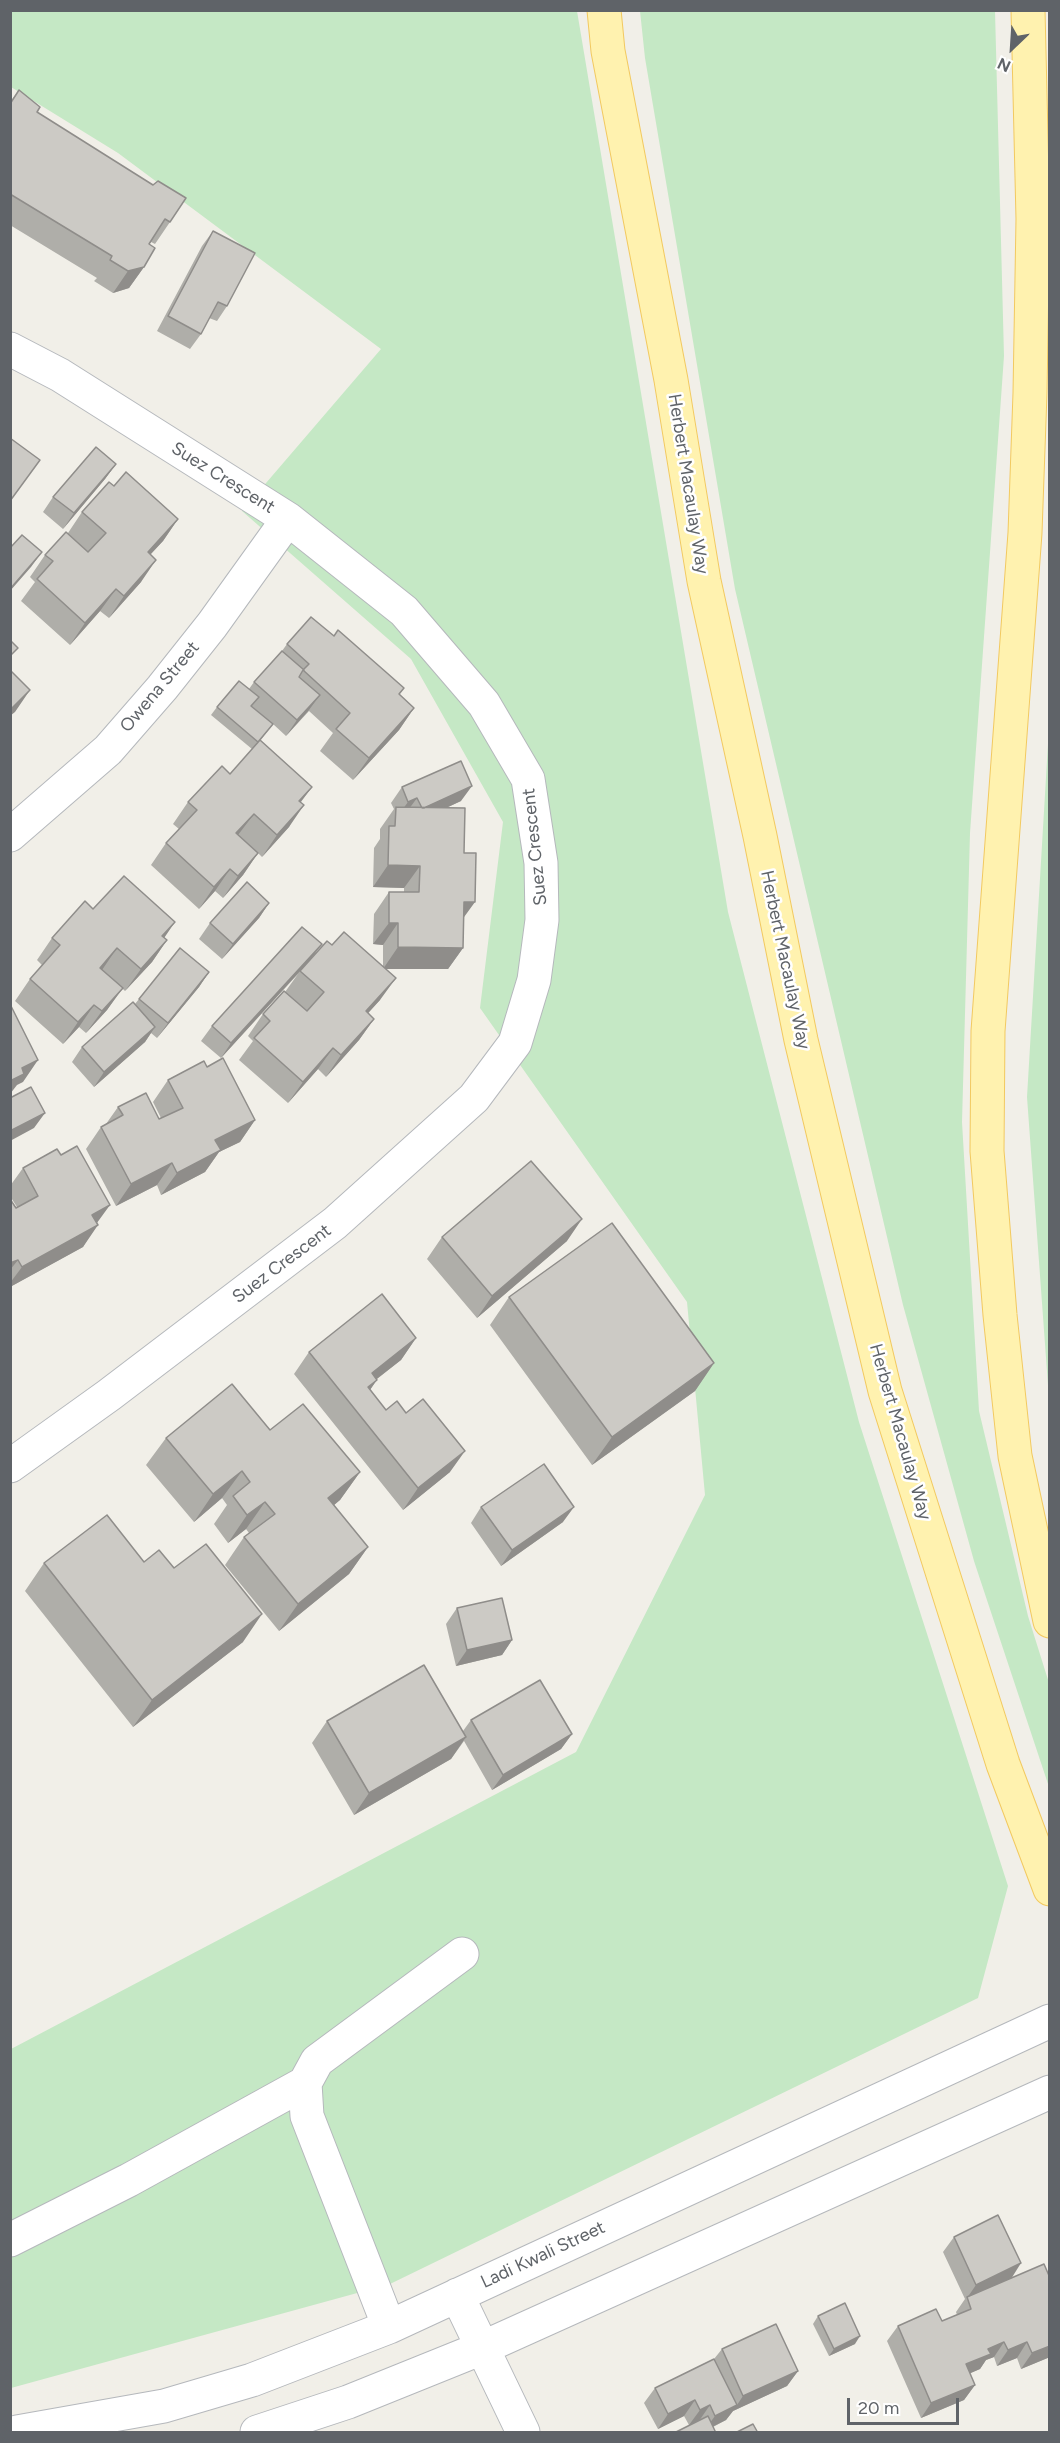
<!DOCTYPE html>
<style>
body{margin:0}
#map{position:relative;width:1060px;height:2443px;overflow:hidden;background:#f1efe8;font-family:Figtree,sans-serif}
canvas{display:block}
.frame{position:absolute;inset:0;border:12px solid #5f6368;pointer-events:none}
.north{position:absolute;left:982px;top:18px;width:60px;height:60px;-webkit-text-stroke:4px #fff;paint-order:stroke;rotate:205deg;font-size:16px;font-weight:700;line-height:24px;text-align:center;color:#5f6368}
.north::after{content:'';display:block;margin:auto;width:21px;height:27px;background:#5f6368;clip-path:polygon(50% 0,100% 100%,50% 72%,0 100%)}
.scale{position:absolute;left:847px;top:2398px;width:112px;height:27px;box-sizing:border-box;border:3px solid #5f6368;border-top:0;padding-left:8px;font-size:18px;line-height:21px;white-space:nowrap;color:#5f6368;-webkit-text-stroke:4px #fff;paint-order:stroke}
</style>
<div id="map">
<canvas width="1060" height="2443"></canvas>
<div class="frame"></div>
<div class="north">N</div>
<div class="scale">20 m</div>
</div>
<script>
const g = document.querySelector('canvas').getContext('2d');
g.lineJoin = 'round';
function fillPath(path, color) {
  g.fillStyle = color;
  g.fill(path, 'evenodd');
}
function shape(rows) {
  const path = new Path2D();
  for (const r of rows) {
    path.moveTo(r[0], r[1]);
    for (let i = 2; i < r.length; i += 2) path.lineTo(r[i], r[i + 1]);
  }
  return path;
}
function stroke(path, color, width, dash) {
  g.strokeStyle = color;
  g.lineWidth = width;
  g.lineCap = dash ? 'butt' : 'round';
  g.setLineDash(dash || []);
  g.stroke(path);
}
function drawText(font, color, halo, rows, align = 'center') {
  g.font = font + ' Figtree,sans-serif';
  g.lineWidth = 5;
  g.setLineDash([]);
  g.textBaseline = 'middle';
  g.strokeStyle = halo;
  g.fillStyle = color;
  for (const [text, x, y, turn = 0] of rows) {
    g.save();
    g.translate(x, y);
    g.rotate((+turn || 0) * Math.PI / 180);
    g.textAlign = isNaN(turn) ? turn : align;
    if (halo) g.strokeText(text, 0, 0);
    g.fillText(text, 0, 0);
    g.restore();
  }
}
const green = shape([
 [11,11,577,11,728,912,859,1422,1008,1886,978,1998,390,2284,11,2388,11,2049,576,1752,705,1495,687,1302,480,1008,503,822,411,659,242,511,381,349,118,153,11,87],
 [640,11,995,11,1004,356,970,833,962,1122,979,1411,1028,1616,1049,1683,1049,1787,974,1561,903,1305,735,589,645,58],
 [1049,727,1049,1399,1027,1097]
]);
const minor = shape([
 [10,349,60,375,288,519,404,611,484,704,528,779,541,863,542,920,534,980,515,1043,474,1098,335,1223,109,1395,10,1466],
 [10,835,108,750,162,688,212,625,288,519],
 [10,2240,129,2180,305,2083],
 [457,2295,523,2432],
 [389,2327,307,2116,305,2083,317,2061,462,1954],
 [17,2432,164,2406,252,2380,389,2327,1050,2021],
 [257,2432,348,2402,482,2348,1050,2092]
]);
const major = shape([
 [604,10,608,51,671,380,704,581,760,836,801,1040,885,1391,1003,1764,1050,1889],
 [1028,10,1033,219,1030,393,1025,533,988,1031,987,1151,1000,1315,1015,1456,1050,1621]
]);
const wall = shape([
 [19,90,37,112,170,222,155,244,151,242,149,244,144,267,129,288,113,293,94,281,97,278,10,225,10,102],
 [213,231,227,306,217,321,209,318,201,334,190,349,157,331,202,246],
 [116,464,105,479,63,529,43,512,53,497],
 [114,486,178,519,163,541,150,555,141,582,109,618,100,611,70,645,21,601,35,582,30,577,45,555,68,533,82,512],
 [334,636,404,688,399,695,414,708,399,730,353,780,320,751,333,733,309,711,286,736,273,724,260,741,312,787,301,802,289,827,262,857,258,853,243,875,223,898,215,891,199,909,151,865,166,843,179,829,173,824,188,802,230,774,252,749,211,715,217,707,249,689,254,682,282,651,287,644],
 [402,787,461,801,446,808,464,918,463,948,448,969,385,969,380,1000,368,1013,374,1019,359,1040,326,1077,318,1069,288,1103,239,1060,253,1041,248,1036,263,1014,285,992,298,974,221,1058,201,1041,212,1026,314,956,332,945,383,966,383,945,373,944,374,914,389,892,404,892,404,888,373,887,374,848,380,839,380,829,394,809,391,803],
 [269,903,259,918,222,959,199,939,210,923],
 [93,909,164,937,167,940,152,962,125,991,122,988,107,1010,86,1033,79,1027,63,1044,15,1001,30,979,42,965,37,960,52,938],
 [209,972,199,987,157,1038,151,1033,145,1042,94,1087,72,1062,82,1047,135,1004,139,999],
 [207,1067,255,1120,240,1142,219,1152,205,1172,161,1195,157,1185,116,1206,86,1149,101,1127,106,1124,118,1107,159,1119,161,1118,153,1102,168,1080],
 [23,1168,97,1223,83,1247,10,1287,10,1199,16,1208,17,1207,10,1196,10,1186],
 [442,1237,567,1241,477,1318,427,1259],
 [509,1297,714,1363,695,1391,592,1465,490,1325],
 [416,1338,401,1360,377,1379,370,1390,386,1410,406,1413,450,1472,403,1510,294,1374,309,1352],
 [270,1430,360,1472,340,1500,334,1505,368,1547,349,1574,279,1631,225,1565,244,1537,249,1533,246,1529,228,1543,214,1524,227,1505,222,1498,194,1522,146,1465,166,1438],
 [481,1507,563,1522,501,1566,471,1523],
 [144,1562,174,1568,243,1642,133,1727,25,1591,44,1563],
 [457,1608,512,1640,502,1655,456,1666,446,1624],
 [471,1720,572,1734,561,1749,492,1790,464,1741,451,1759,354,1815,312,1743,327,1721,463,1731],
 [954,2237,1011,2278,1050,2278,1050,2357,1021,2369,1017,2358,997,2366,994,2357,986,2360,980,2369,970,2373,975,2385,964,2400,921,2418,887,2341,898,2326,942,2321,957,2315,956,2312,965,2299,943,2252],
 [818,2316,855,2344,829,2356,813,2324],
 [722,2349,798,2371,787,2386,733,2411,726,2420,713,2427,689,2425,684,2416,658,2429,644,2403,655,2388,714,2359]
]);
const shadedWall = shape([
 [144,267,129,288,113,293,128,271],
 [116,464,105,479,63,529,74,513],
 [178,519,163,541,132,574,148,552],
 [42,552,31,567,10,591,10,589],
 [156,560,141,582,109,618,124,596],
 [116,589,100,611,70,645,85,623],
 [30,690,15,712,10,716,10,710],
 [320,695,309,710,286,736,297,720],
 [414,708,399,730,353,780,369,758],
 [472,786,461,801,411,824,422,808],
 [312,787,296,808,299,801],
 [417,798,406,813,397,817,408,802],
 [304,805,289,827,262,857,277,835],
 [254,814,238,835,236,833],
 [258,853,243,875,223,898,238,876],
 [388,865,420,866,404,888,373,887],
 [230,869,215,891,199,909,214,887],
 [464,902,475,902,459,924],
 [269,903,259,918,222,959,233,944],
 [175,922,160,944,162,936],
 [389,923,398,923,383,945,373,944],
 [167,940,152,962,125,991,141,969],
 [322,944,311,959,221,1058,231,1043],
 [398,947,463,948,448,969,383,969],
 [117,948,102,970,100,968],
 [209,972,199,987,157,1038,168,1023],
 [396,978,380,1000,350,1033,366,1011],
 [123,988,107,1010,86,1033,102,1011],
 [94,1005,79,1027,63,1044,78,1022],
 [374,1019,359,1040,326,1077,341,1055],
 [155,1027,145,1042,94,1087,104,1072],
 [333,1048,318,1069,288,1103,303,1082],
 [38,1060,23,1082,17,1085,10,1094,10,1081,22,1068],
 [45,1113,34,1128,10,1141,10,1131],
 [255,1120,240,1142,219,1152,205,1172,161,1195,177,1173,215,1140],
 [172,1163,157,1185,116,1206,131,1184],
 [110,1205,94,1227,92,1215],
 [582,1219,567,1241,477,1318,492,1296],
 [98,1225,83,1247,10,1287,10,1283,22,1267],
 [18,1260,10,1270,10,1263],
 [416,1338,401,1360,356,1395,372,1373],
 [714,1363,695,1391,592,1465,612,1437],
 [377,1380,362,1401,368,1387],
 [465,1451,450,1472,403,1510,418,1488],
 [242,1471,222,1498,194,1522,213,1494],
 [360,1472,340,1500,309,1526,328,1498],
 [265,1502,246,1529,228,1543,247,1515],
 [574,1507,563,1522,501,1566,512,1550],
 [368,1547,349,1574,279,1631,298,1604],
 [262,1614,243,1642,133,1727,152,1700],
 [512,1640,502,1655,456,1666,467,1650],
 [572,1734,561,1749,492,1790,503,1775],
 [466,1737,451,1759,354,1815,369,1793],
 [1021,2263,1011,2279,967,2298,976,2285],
 [860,2336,855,2344,829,2356,834,2349],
 [1004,2342,994,2357,986,2360,980,2369,955,2380,966,2364,988,2349],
 [1027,2342,1017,2358,997,2366,1008,2350],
 [1050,2346,1050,2357,1021,2369,1032,2353],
 [798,2371,787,2386,733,2411,726,2420,704,2431,715,2416,737,2405,743,2396],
 [975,2385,964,2400,921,2418,931,2403],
 [695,2400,684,2416,658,2429,668,2414],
 [710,2405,699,2421,689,2425,700,2410]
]);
const building = shape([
 [19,90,40,107,37,112,153,185,158,181,186,198,170,222,165,219,149,244,155,248,144,267,128,271,110,260,112,256,10,194,10,104,19,90],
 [213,231,255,253,227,306,218,302,201,334,168,316,213,231],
 [10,438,40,460,10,501,10,438],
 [96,447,116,464,74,513,53,497,96,447],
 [126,472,178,519,148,552,156,560,124,596,116,589,85,623,37,579,53,561,45,555,66,532,88,552,106,533,82,512,109,482,114,486,126,472],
 [22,535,42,552,10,589,10,548,22,535],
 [311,617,334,636,338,630,387,673,404,688,399,694,414,708,369,758,336,729,350,713,303,670,309,664,287,644,311,617],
 [10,640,18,648,10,656,10,640],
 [282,651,304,670,303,670,299,677,320,695,297,720,254,682,282,651],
 [10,670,30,690,10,710,10,670],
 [239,681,259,697,251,706,273,724,258,742,217,707,239,681],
 [260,740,312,787,299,801,304,805,277,835,254,814,236,833,258,853,238,876,230,869,214,887,166,843,197,810,188,802,222,766,230,774,260,740],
 [461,761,472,786,424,808,422,808,417,798,408,802,402,787,461,761],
 [396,807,465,808,464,853,476,853,475,902,464,902,463,948,398,947,398,923,389,923,389,892,419,892,420,866,388,865,389,826,395,826,396,807],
 [124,876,175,922,162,936,167,940,141,969,117,948,100,968,123,988,102,1011,94,1005,78,1022,30,979,60,945,52,938,85,901,93,909,124,876],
 [247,882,269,903,233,944,210,923,247,882],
 [302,927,322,944,231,1043,212,1026,302,927],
 [344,932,396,978,366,1011,374,1019,341,1055,333,1048,303,1082,254,1038,270,1021,263,1014,284,991,307,1011,324,992,300,971,327,941,332,945,344,932],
 [180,948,209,972,168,1023,139,999,180,948],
 [133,1002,155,1027,104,1072,82,1047,133,1002],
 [10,1004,38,1060,22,1068,24,1074,10,1081,10,1004],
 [223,1058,255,1120,215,1140,221,1150,177,1173,172,1163,131,1184,101,1127,123,1115,118,1107,146,1093,159,1119,183,1108,168,1080,204,1061,207,1067,223,1058],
 [31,1087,45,1113,10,1131,10,1098,31,1087],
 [77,1146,110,1205,92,1215,98,1225,22,1267,18,1260,10,1263,10,1199,16,1208,38,1196,23,1168,57,1149,61,1155,77,1146],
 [531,1161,582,1219,492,1296,442,1237,531,1161],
 [612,1223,714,1363,612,1437,509,1297,612,1223],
 [382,1294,416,1338,372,1373,377,1380,368,1387,386,1410,397,1401,406,1413,423,1399,465,1451,418,1488,309,1352,382,1294],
 [232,1384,270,1430,303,1404,360,1472,328,1498,368,1547,298,1604,244,1537,275,1514,265,1502,247,1515,233,1496,250,1482,242,1471,213,1494,166,1438,232,1384],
 [544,1464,574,1507,512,1550,481,1507,544,1464],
 [107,1515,144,1562,159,1550,174,1568,206,1544,262,1614,152,1700,44,1563,107,1515],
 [502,1598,512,1640,467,1650,457,1608,502,1598],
 [424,1665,466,1737,369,1793,327,1721,424,1665],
 [540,1680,572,1734,503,1775,471,1720,540,1680],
 [998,2215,1021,2263,976,2285,954,2237,998,2215],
 [1044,2264,1050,2278,1050,2346,1032,2353,1027,2342,1008,2350,1004,2342,988,2349,991,2354,966,2364,975,2385,931,2403,898,2326,936,2309,942,2321,971,2309,967,2297,1044,2264],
 [845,2303,860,2336,834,2349,818,2316,845,2303],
 [776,2324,798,2371,743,2396,722,2349,776,2324],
 [714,2359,737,2405,715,2416,710,2405,700,2410,695,2400,668,2414,655,2388,714,2359],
 [708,2416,716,2433,674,2433,708,2416],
 [753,2424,758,2433,735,2433,753,2424]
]);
const streetNames = [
 ["Suez Crescent",223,478,32],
 ["Herbert Macaulay Way",688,484,81],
 ["Owena Street",160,687,-50],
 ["Suez Crescent",535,847,-96],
 ["Herbert Macaulay Way",785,960,78],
 ["Suez Crescent",282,1264,-37],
 ["Herbert Macaulay Way",900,1432,74],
 ["Ladi Kwali Street",543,2255,-25]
];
fillPath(green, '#c5e8c5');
stroke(minor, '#b5b8bc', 35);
stroke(major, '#f2c960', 35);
stroke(minor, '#fff', 33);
stroke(major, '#fff2af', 33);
fillPath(wall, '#afaea9');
fillPath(shadedWall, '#8f8d8a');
fillPath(building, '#cccac5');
stroke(building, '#8f8d8a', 1.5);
drawText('18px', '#5f6368', '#fff', streetNames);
</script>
